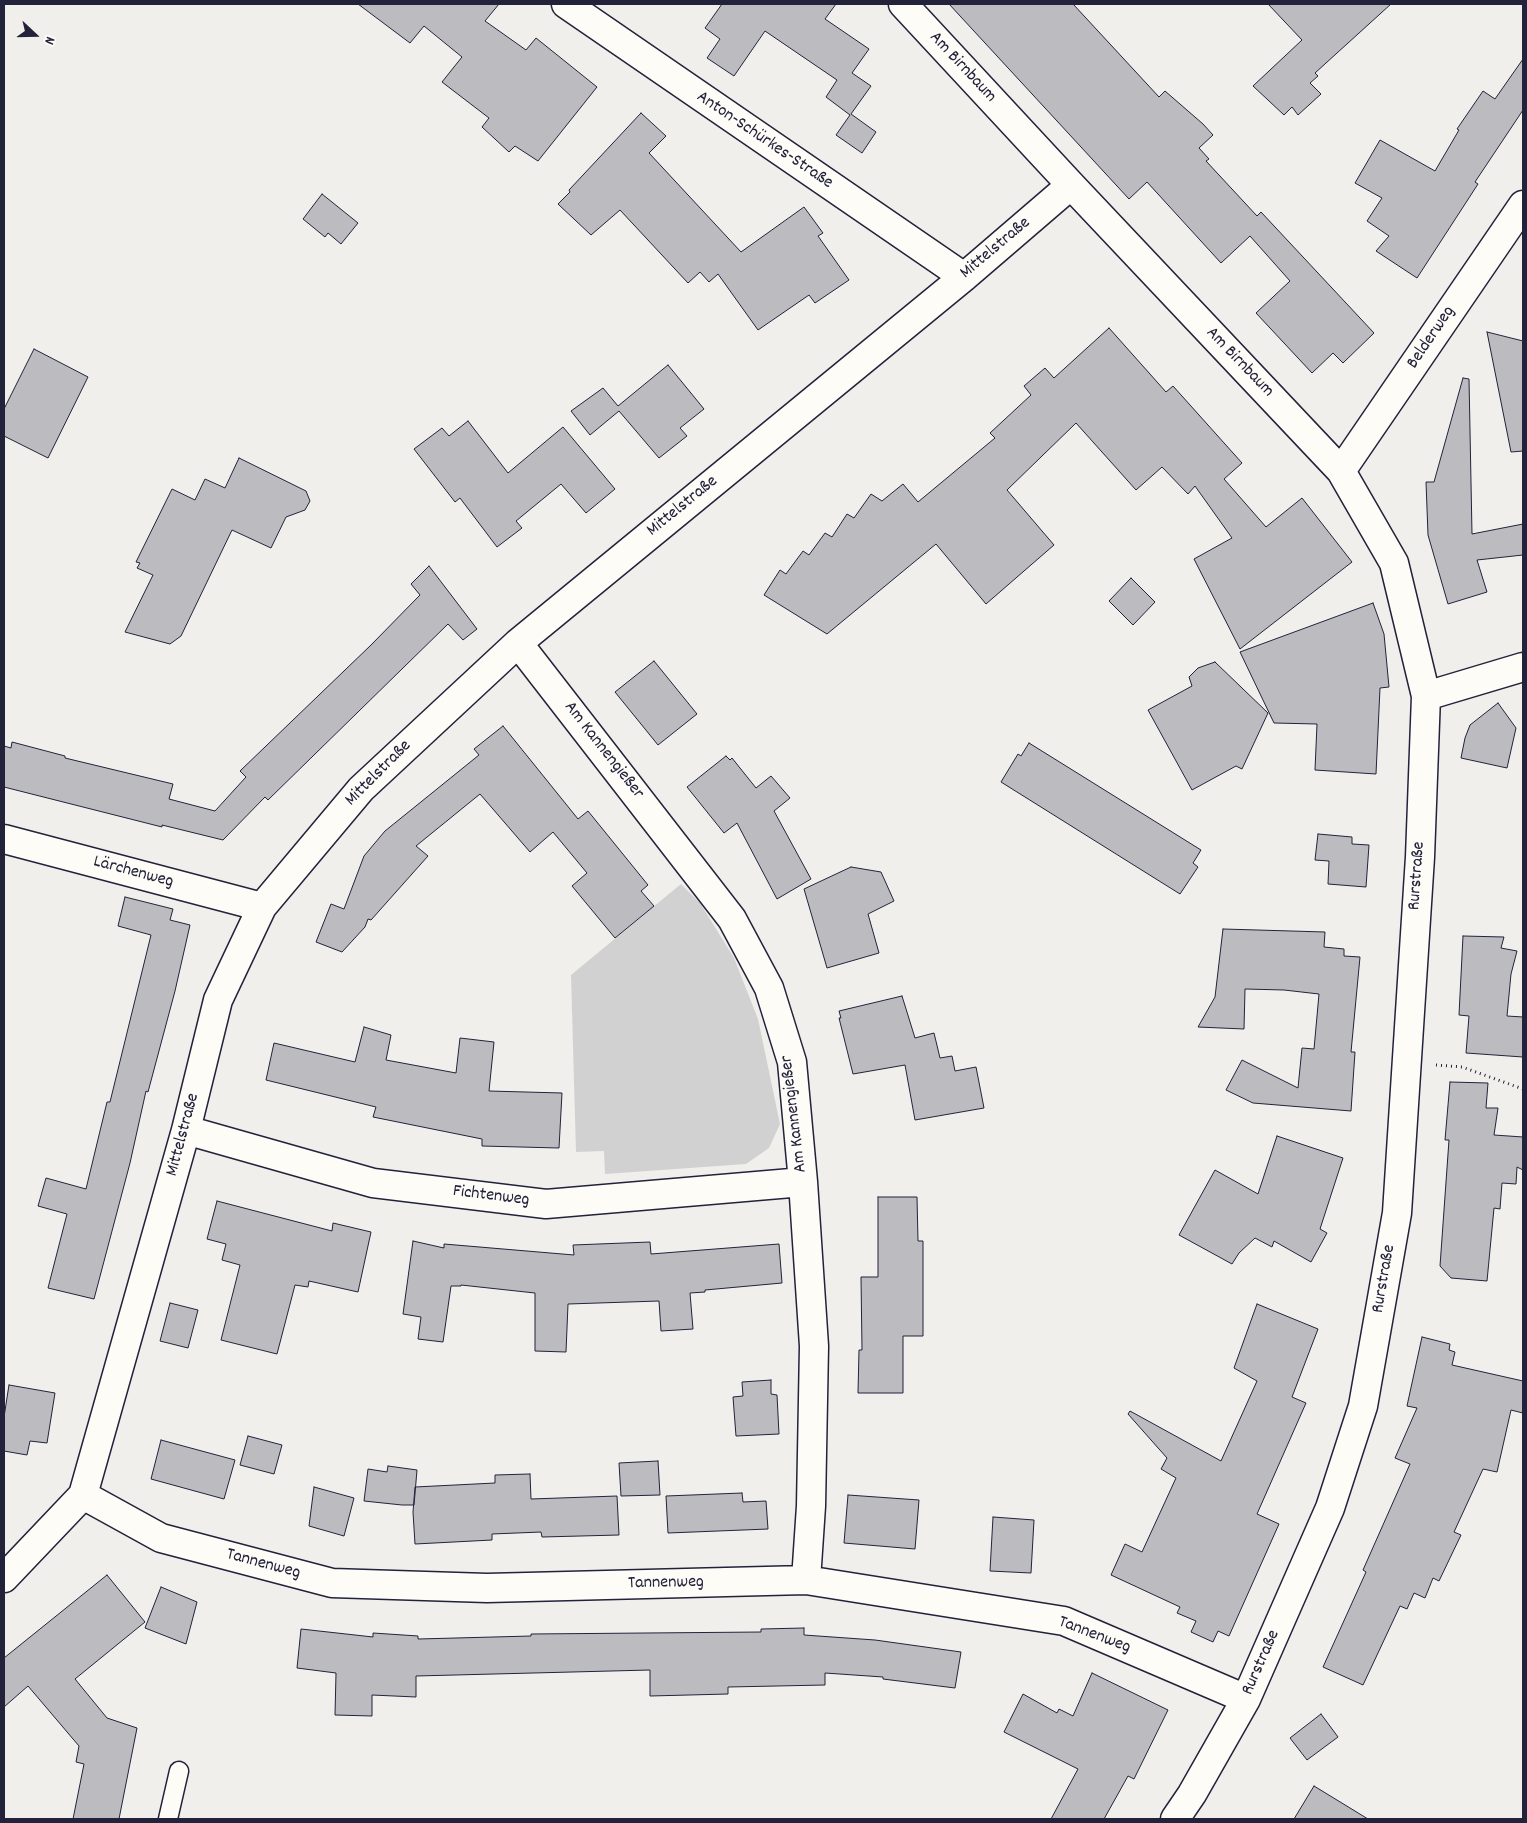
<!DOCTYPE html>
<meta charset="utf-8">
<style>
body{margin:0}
#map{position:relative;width:1527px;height:1823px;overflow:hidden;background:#f0efec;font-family:Dekko,sans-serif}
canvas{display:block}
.frame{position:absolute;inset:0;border:5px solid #22223b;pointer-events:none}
.north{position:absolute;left:10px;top:10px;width:50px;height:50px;-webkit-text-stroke:4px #fdfcf7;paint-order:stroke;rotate:111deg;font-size:14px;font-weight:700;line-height:20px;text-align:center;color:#22223b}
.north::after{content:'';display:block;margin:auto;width:18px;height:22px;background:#22223b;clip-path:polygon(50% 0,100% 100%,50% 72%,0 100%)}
</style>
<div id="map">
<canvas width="1527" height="1823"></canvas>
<div class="frame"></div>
<div class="north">N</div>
</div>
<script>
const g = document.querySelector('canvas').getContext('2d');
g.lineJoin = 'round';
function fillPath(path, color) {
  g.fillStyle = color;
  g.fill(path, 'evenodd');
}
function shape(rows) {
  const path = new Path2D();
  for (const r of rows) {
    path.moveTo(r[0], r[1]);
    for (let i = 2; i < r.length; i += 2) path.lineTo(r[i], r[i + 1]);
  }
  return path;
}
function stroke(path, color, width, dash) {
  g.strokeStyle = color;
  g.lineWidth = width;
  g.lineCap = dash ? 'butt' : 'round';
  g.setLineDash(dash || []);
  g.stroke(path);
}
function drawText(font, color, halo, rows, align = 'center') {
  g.font = font + ' Dekko,sans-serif';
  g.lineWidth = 4;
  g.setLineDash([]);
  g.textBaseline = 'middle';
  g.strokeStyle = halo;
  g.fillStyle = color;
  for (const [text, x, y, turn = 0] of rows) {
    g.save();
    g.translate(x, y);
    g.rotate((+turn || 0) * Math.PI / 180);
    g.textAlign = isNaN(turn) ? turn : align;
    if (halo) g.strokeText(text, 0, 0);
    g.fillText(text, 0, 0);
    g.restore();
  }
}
const green = shape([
 [681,884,700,903,734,958,758,1019,780,1124,769,1148,746,1164,605,1174,604,1151,576,1152,571,975]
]);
const building = shape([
 [358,4,499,4,485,21,526,50,536,38,597,87,538,161,515,146,509,152,482,127,489,118,442,82,462,57,424,26,410,43,358,4],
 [722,4,836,4,825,19,869,49,852,73,871,86,851,114,876,132,862,153,836,135,850,115,826,97,837,80,765,31,734,76,707,58,720,39,705,28,722,4],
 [949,4,1073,4,1159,97,1165,91,1203,124,1213,135,1199,148,1209,159,1206,161,1257,216,1261,212,1374,333,1343,363,1333,353,1312,373,1256,313,1290,281,1250,236,1221,263,1147,182,1129,199,949,4],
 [1268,4,1391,4,1315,73,1318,76,1310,83,1321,94,1298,115,1292,107,1284,115,1253,86,1302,40,1268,4],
 [1523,59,1523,110,1475,182,1478,184,1417,278,1376,251,1389,236,1367,221,1382,198,1355,183,1380,140,1435,171,1459,130,1457,129,1483,91,1495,99,1523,59],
 [641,113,666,136,649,153,741,252,804,207,823,233,818,236,849,280,815,303,809,295,758,330,718,274,709,282,700,272,688,283,620,210,591,235,558,204,570,192,569,190,641,113],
 [322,194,358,223,341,244,328,233,325,237,303,219,322,194],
 [1109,328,1166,392,1173,386,1242,463,1224,479,1266,527,1302,498,1352,562,1240,649,1194,559,1232,538,1195,486,1188,494,1162,467,1136,490,1076,423,1007,490,1054,545,986,604,936,544,827,634,764,595,780,570,786,574,803,551,809,555,825,533,832,537,847,514,854,518,871,494,882,501,903,484,918,502,995,438,990,433,1031,395,1024,386,1045,368,1054,378,1109,328],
 [1487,332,1523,341,1523,451,1511,452,1487,332],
 [34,349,88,377,48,458,4,436,4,409,34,349],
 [668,365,704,409,680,428,687,436,659,458,619,411,590,435,571,411,603,388,618,406,668,365],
 [1463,378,1469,379,1472,534,1523,524,1523,555,1477,560,1487,592,1448,604,1428,535,1426,482,1434,482,1463,378],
 [468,421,508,473,563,427,615,489,586,513,561,484,516,521,522,528,497,547,460,498,455,502,414,449,442,428,449,436,468,421],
 [239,458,306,491,310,501,305,510,286,517,271,548,232,530,181,636,170,644,125,632,153,575,137,568,140,563,136,562,172,489,195,500,205,479,225,488,239,458],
 [429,566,477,629,463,640,448,624,268,800,265,797,223,840,162,825,162,827,4,787,4,746,11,748,12,742,65,756,65,758,173,784,169,799,215,811,246,777,240,771,371,645,420,595,411,584,429,566],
 [1131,578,1155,602,1133,625,1109,601,1131,578],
 [1373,603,1384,634,1389,687,1380,688,1376,774,1315,770,1317,724,1274,723,1240,652,1373,603],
 [654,661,697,714,658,745,615,692,654,661],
 [1215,662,1268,713,1242,769,1236,766,1192,790,1148,710,1192,686,1189,677,1198,668,1215,662],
 [1498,703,1516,728,1507,768,1461,758,1465,738,1470,725,1498,703],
 [503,726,578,819,588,811,648,885,641,891,654,906,615,938,572,886,587,873,553,832,530,852,480,794,416,846,428,856,371,920,368,919,365,927,342,952,316,942,331,904,344,909,364,856,385,831,479,755,474,749,503,726],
 [1029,743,1201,850,1193,863,1198,867,1180,894,1001,782,1018,754,1021,756,1029,743],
 [726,756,730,760,732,758,756,788,771,776,790,798,774,811,811,879,777,899,737,823,724,833,687,787,726,756],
 [1318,834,1352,837,1352,844,1369,845,1366,887,1328,884,1329,861,1315,860,1318,834],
 [851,867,881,872,894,901,868,914,879,953,827,968,804,889,851,867],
 [125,897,173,909,170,920,190,925,175,991,148,1092,146,1091,130,1163,94,1299,48,1288,67,1214,38,1206,46,1178,86,1189,107,1102,110,1102,151,935,118,926,125,897],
 [1223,929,1325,932,1324,947,1344,949,1344,956,1360,957,1351,1052,1355,1052,1351,1111,1253,1103,1226,1090,1242,1060,1298,1088,1302,1048,1314,1049,1319,994,1284,990,1245,989,1244,1029,1198,1027,1215,997,1223,929],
 [1463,936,1504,937,1501,948,1517,951,1511,974,1507,1016,1523,1017,1523,1057,1466,1053,1469,1016,1459,1015,1463,936],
 [902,996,915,1038,934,1033,940,1058,952,1056,955,1071,976,1067,984,1108,915,1120,905,1065,853,1074,839,1018,841,1018,839,1011,902,996],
 [364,1027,391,1035,386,1060,456,1073,460,1038,494,1042,489,1091,562,1093,559,1148,482,1146,482,1139,373,1117,376,1107,266,1080,274,1043,355,1062,364,1027],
 [1450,1082,1488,1083,1486,1108,1498,1108,1494,1135,1523,1137,1523,1170,1517,1167,1516,1184,1502,1183,1500,1209,1494,1208,1487,1281,1451,1278,1440,1266,1449,1140,1445,1140,1450,1082],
 [1277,1136,1343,1158,1320,1229,1327,1233,1311,1262,1274,1241,1272,1247,1255,1238,1239,1253,1232,1264,1179,1235,1215,1170,1258,1194,1277,1136],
 [878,1197,917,1197,918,1241,923,1241,923,1336,903,1336,903,1393,858,1393,859,1350,862,1350,861,1277,878,1277,878,1197],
 [217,1201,332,1231,333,1223,371,1232,358,1292,309,1281,308,1287,295,1285,277,1354,221,1340,240,1265,222,1260,226,1244,207,1239,217,1201],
 [413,1241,444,1248,444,1244,574,1255,573,1245,650,1242,651,1254,779,1244,782,1283,705,1290,705,1292,690,1293,693,1329,661,1331,659,1301,568,1304,566,1352,535,1351,535,1293,461,1285,461,1286,451,1286,443,1342,418,1339,421,1317,403,1314,413,1241],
 [170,1303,198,1310,188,1348,160,1341,170,1303],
 [1257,1304,1318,1329,1292,1397,1306,1403,1257,1514,1279,1524,1229,1636,1218,1631,1213,1642,1191,1632,1196,1621,1177,1613,1180,1607,1111,1575,1125,1544,1142,1552,1176,1478,1161,1469,1167,1458,1128,1414,1130,1411,1221,1461,1257,1381,1234,1368,1257,1304],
 [1422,1337,1450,1344,1449,1350,1455,1352,1452,1365,1523,1381,1523,1413,1511,1410,1497,1472,1483,1469,1454,1532,1461,1535,1439,1581,1433,1578,1425,1598,1414,1593,1407,1609,1400,1606,1363,1685,1323,1667,1366,1572,1363,1570,1410,1464,1395,1458,1417,1408,1407,1406,1422,1337],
 [771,1380,771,1394,777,1395,779,1434,736,1436,733,1397,743,1396,742,1382,771,1380],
 [9,1385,55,1393,47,1443,30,1441,27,1455,4,1451,4,1417,9,1385],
 [248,1436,282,1445,274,1474,240,1465,248,1436],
 [161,1440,235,1460,224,1499,151,1479,161,1440],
 [658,1461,660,1495,621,1496,619,1463,658,1461],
 [388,1466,417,1470,414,1505,402,1505,364,1501,368,1469,387,1472,388,1466],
 [530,1474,531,1499,617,1496,619,1535,542,1537,541,1532,492,1534,492,1540,415,1544,413,1512,415,1487,495,1483,495,1475,530,1474],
 [314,1487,354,1498,344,1536,309,1526,314,1487],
 [742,1493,743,1502,766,1501,768,1529,668,1533,666,1496,742,1493],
 [848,1495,919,1500,915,1549,844,1543,848,1495],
 [993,1517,1034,1520,1031,1573,990,1571,993,1517],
 [107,1575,145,1622,75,1679,107,1718,137,1728,119,1819,73,1819,84,1764,76,1762,79,1746,28,1686,4,1707,4,1658,107,1575],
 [161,1587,197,1602,186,1644,145,1628,161,1587],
 [804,1628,804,1635,875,1640,961,1652,955,1688,883,1679,883,1677,825,1673,825,1685,728,1687,728,1694,650,1696,650,1670,416,1676,416,1697,372,1695,372,1716,335,1715,336,1673,297,1668,301,1629,373,1637,373,1633,418,1636,418,1639,531,1636,531,1634,761,1632,761,1629,804,1628],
 [1092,1673,1168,1710,1134,1779,1128,1776,1104,1819,1051,1819,1078,1769,1004,1732,1023,1694,1057,1713,1059,1709,1073,1716,1092,1673],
 [1321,1714,1338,1737,1307,1760,1290,1738,1321,1714],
 [1314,1786,1368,1819,1294,1819,1314,1786]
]);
const path = shape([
 [1436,1065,1462,1067,1523,1089]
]);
const lane = shape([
 [168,1819,179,1771]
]);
const street = shape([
 [566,4,964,277],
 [903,4,1071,185,1341,471,1394,563,1426,696,1420,857,1397,1213,1363,1406,1330,1508,1246,1699,1192,1794,1175,1819],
 [1341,471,1523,205],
 [518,643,732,919,769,988,792,1062,803,1182,814,1346,811,1506,806,1580],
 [1426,696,1523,667],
 [4,839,262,907],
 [186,1130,373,1183,546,1204,803,1182],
 [83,1495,161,1538,332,1583,487,1588,806,1580,1064,1621,1246,1699],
 [4,1578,83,1495,186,1130,218,1000,262,907,361,789,518,643,964,277,1071,185]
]);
const streetNames = [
 ["Am Birnbaum",962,68,47],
 ["Anton-Schürkes-Straße",764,141,34],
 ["Mittelstraße",996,249,-40],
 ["Belderweg",1432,338,-56],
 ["Am Birnbaum",1239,363,46],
 ["Mittelstraße",683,507,-39],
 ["Am Kannengießer",603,751,52],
 ["Mittelstraße",379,774,-45],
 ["Lärchenweg",133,873,15],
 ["Rurstraße",1418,876,-86],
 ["Am Kannengießer",795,1114,-97],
 ["Mittelstraße",184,1135,-75],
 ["Fichtenweg",491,1197,7],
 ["Rurstraße",1385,1279,-80],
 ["Tannenweg",263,1565,15],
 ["Tannenweg",666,1584,-1],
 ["Tannenweg",1094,1636,21],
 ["Rurstraße",1262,1663,-66]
];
fillPath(green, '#d2d1d1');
fillPath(building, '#bcbcc0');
stroke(building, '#22223b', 1);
stroke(lane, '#22223b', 21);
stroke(street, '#22223b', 31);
stroke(path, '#22223b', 3, [1, 4]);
stroke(lane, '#fdfcf7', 18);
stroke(street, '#fdfcf7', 28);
drawText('18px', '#22223b', '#fdfcf7', streetNames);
</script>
